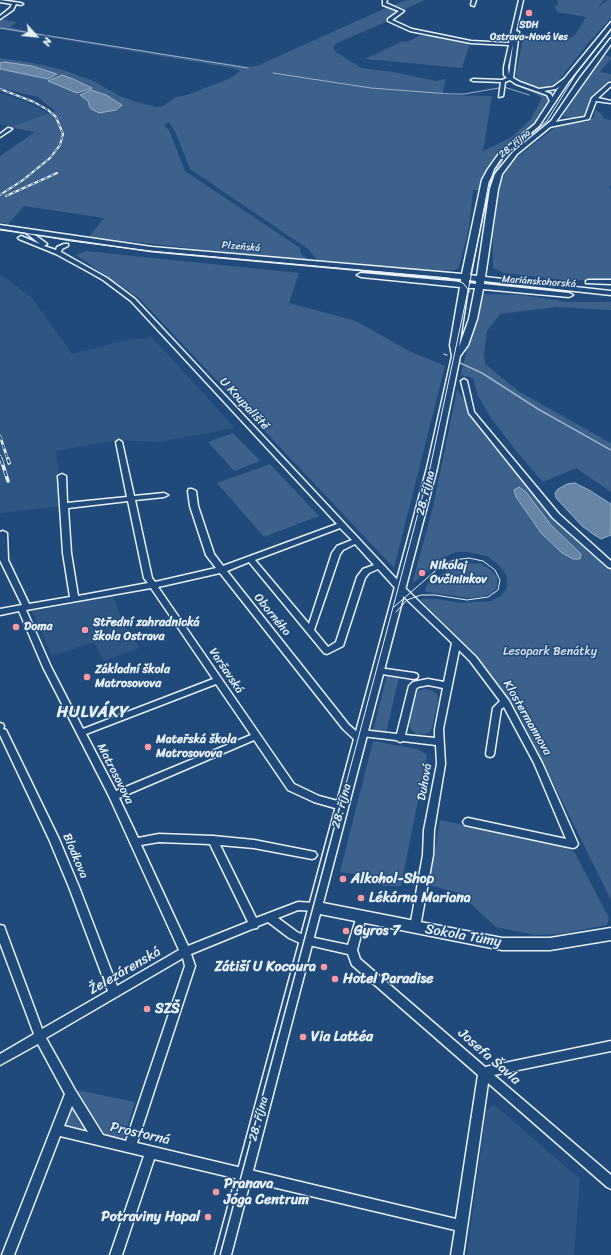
<!DOCTYPE html>
<meta charset="utf-8">
<style>
body{margin:0}
#map{position:relative;width:611px;height:1255px;overflow:hidden;background:#1f4a7a;font-family:Sriracha,sans-serif}
canvas{display:block}
.north{position:absolute;left:16px;top:16px;width:40px;height:40px;-webkit-text-stroke:3px #1f4a7a;paint-order:stroke;rotate:117deg;font-size:11px;font-weight:700;line-height:16px;text-align:center;color:#e8f1f8}
.north::after{content:'';display:block;margin:auto;width:14px;height:18px;background:#e8f1f8;clip-path:polygon(50% 0,100% 100%,50% 72%,0 100%)}
</style>
<div id="map">
<canvas width="611" height="1255"></canvas>
<div class="north">N</div>
</div>
<script>
const g = document.querySelector('canvas').getContext('2d');
g.lineJoin = 'round';
function fillPath(path, color) {
  g.fillStyle = color;
  g.fill(path, 'evenodd');
}
function shape(rows) {
  const path = new Path2D();
  for (const r of rows) {
    path.moveTo(r[0], r[1]);
    for (let i = 2; i < r.length; i += 2) path.lineTo(r[i], r[i + 1]);
  }
  return path;
}
function stroke(path, color, width, dash) {
  g.strokeStyle = color;
  g.lineWidth = width;
  g.lineCap = dash ? 'butt' : 'round';
  g.setLineDash(dash || []);
  g.stroke(path);
}
function drawText(font, color, halo, rows, align = 'center') {
  g.font = font + ' Sriracha,sans-serif';
  g.lineWidth = 3;
  g.setLineDash([]);
  g.textBaseline = 'middle';
  g.strokeStyle = halo;
  g.fillStyle = color;
  for (const [text, x, y, turn = 0] of rows) {
    g.save();
    g.translate(x, y);
    g.rotate((+turn || 0) * Math.PI / 180);
    g.textAlign = isNaN(turn) ? turn : align;
    if (halo) g.strokeText(text, 0, 0);
    g.fillText(text, 0, 0);
    g.restore();
  }
}
const built = shape([
 [0,93,25,101,48,113,10,127,0,124],
 [0,274,32,298,72,354,135,338,144,339,151,336,235,428,159,442,116,440,56,451,62,504,60,506,0,513],
 [113,596,122,621,139,648,104,661,94,642,52,656,32,611],
 [493,1105,498,1108,580,1179,574,1255,467,1255,486,1111]
]);
const green = shape([
 [406,0,425,0,405,9,391,6],
 [558,0,604,0,597,8,608,0,611,0,611,18,589,42,559,80,545,88,531,85,517,79,516,74,524,34,570,38,575,35,586,17,557,12,555,7,559,3,557,1],
 [388,7,399,11,389,17,388,21,337,43,333,47,336,52,361,68,393,72,435,81,446,79,442,95,492,96,483,151,510,138,517,132,530,120,542,98,534,93,511,84,515,84,543,93,549,99,537,120,492,161,482,180,479,190,473,190,469,228,459,267,456,270,441,271,318,261,308,249,190,169,175,131,169,122,164,125,169,130,185,171,300,248,301,254,308,259,299,260,89,237,104,218,24,206,8,224,0,222,0,156,35,132,10,127,55,111,38,97,0,88,0,58,28,62,60,69,91,80,120,96,133,101,157,107,163,106,176,97,187,95,231,78,240,71,238,69,0,29,0,19,17,22,10,27,40,34,249,67,259,65],
 [421,35,470,43,462,68,365,59,403,41,407,42],
 [604,55,611,57,611,59,600,72,611,74,611,79,591,98,586,116,574,119,564,116,563,114,589,73],
 [595,110,601,113,604,119,611,120,611,186,609,186,611,191,611,280,563,280,504,273,493,268,493,235,500,184,506,172,516,158,558,125,587,122,594,117],
 [86,251,299,273,289,303,356,321,409,351,445,366,394,568,139,298,76,255],
 [484,294,522,295,569,302,611,302,611,310,556,307,500,314,487,331,484,354,485,364,518,391,611,443,611,492,576,468,543,482,516,451,491,418,478,396,473,378,461,375,466,353,482,296],
 [457,390,500,450,556,514,611,568,611,900,518,712,478,657,420,599,437,599,461,603,491,601,501,596,507,588,507,577,501,567,487,556,467,552,456,552,444,557,412,584,433,507],
 [519,487,526,492,557,532,553,545,532,522,516,497,515,488],
 [233,433,260,461,234,471,208,442],
 [270,464,319,516,264,537,217,483],
 [479,562,491,570,497,577,497,587,492,593,482,597,468,598,427,592,425,590,428,583,455,566,467,563,479,564],
 [387,675,399,677,386,733,373,731],
 [424,689,431,690,437,694,438,701,432,728,429,733,418,735,412,731,410,727,410,720,416,697,418,691],
 [373,741,417,749,427,755,401,886,383,886,361,875,340,872],
 [440,820,565,846,575,853,609,918,607,925,561,934,535,935,496,927,459,893,429,885],
 [77,1090,135,1102,123,1140,106,1136],
 [71,1102,90,1133,62,1126]
]);
const water = shape([
 [5,62,32,66,57,74,48,79,0,69,0,63,5,62],
 [62,75,73,79,92,88,77,93,48,81,62,75],
 [91,90,106,95,122,105,116,110,99,113,90,108,88,101,80,95,91,90],
 [575,483,589,490,611,504,611,535,601,539,593,534,582,526,556,498,555,493,558,489,567,484,575,483],
 [519,487,526,492,551,525,581,554,580,559,573,559,562,553,541,533,516,497,514,490,519,487]
]);
const streamFar1 = shape([
 [0,28,248,68],
 [273,73,371,88,450,94,464,94,499,88],
 [504,87,529,95]
]);
const stream = shape([
 [444,354,447,355],
 [458,362,482,373,538,409,611,450]
]);
const street = shape([
 [0,0,21,3,23,4,21,5,16,4,13,10,0,19,0,16,10,8,12,4,0,2,0,0],
 [383,0,387,0,386,3,404,11,392,20,412,29,471,41,509,43,519,0,523,0,516,31,519,32,513,78,520,82,539,89,553,87,564,79,568,80,556,89,544,91,551,94,554,101,552,102,550,101,547,95,516,84,510,80,505,82,503,96,499,97,501,82,473,81,471,80,473,79,502,80,507,78,504,75,504,67,509,45,471,43,410,31,388,21,388,19,399,11,383,5,383,0],
 [513,44,509,75,508,67,513,44],
 [472,0,476,0,474,6,471,5,472,0],
 [609,83,611,83,611,86,598,98,611,101,611,103,596,101,589,119,549,127,549,125,555,122,585,117,592,98,609,83],
 [8,128,12,129,0,137,0,134,8,128],
 [28,230,46,243,47,244,44,246,56,250,57,247,64,244,68,244,68,246,62,249,61,252,107,278,135,299,403,586,476,657,509,701,542,763,578,844,576,847,573,848,465,825,463,822,465,819,468,818,566,839,534,763,504,707,501,709,494,754,493,756,490,757,487,756,486,754,493,708,500,701,470,661,459,650,443,729,445,764,434,830,433,855,420,927,419,930,415,931,411,930,410,927,423,855,424,830,437,764,436,745,403,741,400,742,396,740,362,736,364,740,363,742,357,742,343,729,220,573,158,587,294,784,319,796,345,803,347,806,345,809,342,810,314,802,288,790,254,740,119,798,138,838,159,834,213,836,254,840,315,852,317,855,315,858,312,859,254,848,220,845,256,918,298,902,316,903,319,904,321,907,319,910,316,911,298,910,278,918,297,932,305,936,348,945,358,913,361,912,364,913,366,916,357,950,360,959,485,1067,611,1041,611,1051,494,1075,611,1175,611,1189,607,1187,488,1083,463,1255,451,1255,455,1230,154,1159,122,1255,110,1255,144,1156,60,1136,14,1255,2,1255,65,1094,38,1044,0,1065,0,1054,34,1034,0,943,0,925,4,926,5,929,42,1029,108,991,69,887,49,839,0,735,0,723,3,724,4,726,3,729,6,730,7,732,59,839,79,887,117,986,179,950,109,796,43,667,19,611,0,615,0,609,22,605,0,560,0,532,3,531,7,533,8,560,29,604,70,597,63,553,58,476,62,474,66,476,67,503,127,497,116,442,119,440,122,442,134,496,164,493,168,495,164,497,135,500,152,578,155,582,216,568,206,555,190,506,188,491,189,489,192,489,196,491,198,506,214,554,223,566,337,524,131,301,103,280,89,272,56,254,19,239,18,238,21,236,40,244,26,233,26,231,28,230],
 [128,501,144,578,148,583,78,596,71,553,68,508,128,501],
 [340,528,352,540,337,546,332,553,309,624,255,560,340,528],
 [355,544,374,565,363,569,357,577,336,642,328,647,314,630,340,554,343,550,355,544],
 [249,562,324,653,327,654,343,646,365,578,369,573,378,569,397,590,452,643,444,682,428,679,413,682,409,686,397,734,361,730,357,732,349,725,227,571,249,562],
 [151,588,213,679,83,729,51,667,26,610,151,588],
 [216,684,251,735,116,791,86,734,216,684],
 [428,685,443,688,435,729,435,738,405,735,416,689,418,687,428,685],
 [159,842,210,844,248,922,188,946,141,845,159,842],
 [268,922,289,938,300,943,348,954,352,965,478,1075,456,1219,137,1143,195,966,191,954,252,929,257,928,258,926,268,922],
 [183,958,185,966,126,1141,103,1135,75,1090,46,1038,183,958],
 [72,1106,88,1132,64,1126,72,1106],
 [588,280,611,280,611,284,586,283,586,281,588,280],
 [464,379,467,381,474,412,559,514,611,561,611,568,608,567,553,518,469,413,461,381,464,379],
 [379,668,414,673,417,674,418,676,417,678,414,679,376,673,375,671,376,669,379,668]
]);
const secondary = shape([
 [611,22,611,28,569,81,539,126,502,157,494,169,490,180,470,275,477,276,490,189,495,174,513,152,551,121,580,78,611,38,611,44,555,123,517,154,502,174,498,189,485,277,611,291,611,295,484,281,484,284,569,293,573,295,569,297,483,289,477,319,468,345,460,356,437,468,323,903,502,938,550,938,611,928,611,940,550,950,502,950,320,914,231,1255,215,1255,427,468,452,356,450,345,460,287,361,277,357,275,361,273,461,282,461,279,152,251,0,229,0,225,152,247,462,274,482,180,488,169,498,155,535,124,564,79,611,22],
 [469,280,476,281,476,284,469,283,469,280],
 [468,288,475,288,469,319,459,347,468,288]
]);
const tramFar1 = shape([
 [0,229,71,241,150,251,449,278,463,283,470,292],
 [394,607,442,565,454,560,469,558,483,561,495,570,500,580,498,590,488,597,467,600,435,595,421,595,407,600,396,612],
 [341,803,430,468,472,272,489,182,504,157,547,121,576,74,611,30]
]);
const tram = shape([
 [220,1255,341,802]
]);
const railFar2 = shape([
 [0,89,34,102,48,110,56,117,63,134,60,145,50,158,23,180,0,195],
 [6,196,57,173]
]);
const railFar1 = shape([
 [0,436,8,460],
 [0,456,1,460]
]);
const rail = shape([
 [1,459,8,481],
 [8,459,9,463]
]);
const markers = [
 [529,13,4,"#ff9aa2"],
 [422,573,4,"#ff9aa2"],
 [16,627,4,"#ff9aa2"],
 [85,630,4,"#ff9aa2"],
 [87,677,4,"#ff9aa2"],
 [148,747,4,"#ff9aa2"],
 [343,879,4,"#ff9aa2"],
 [361,898,4,"#ff9aa2"],
 [346,931,4,"#ff9aa2"],
 [324,967,4,"#ff9aa2"],
 [335,979,4,"#ff9aa2"],
 [147,1009,4,"#ff9aa2"],
 [303,1037,4,"#ff9aa2"],
 [216,1192,4,"#ff9aa2"],
 [208,1217,4,"#ff9aa2"]
];
const farPoinames = [
 ["SDH",529,25],
 ["Ostrava-Nová Ves",529,37]
];
const farStreetnames = [
 ["28. října",515,144,-40],
 ["Plzeňská",241,247,5],
 ["Mariánskohorská",539,282,4]
];
const streetNames = [
 ["U Koupaliště",244,404,47],
 ["28. října",426,493,-76],
 ["Oborného",272,615,51],
 ["Varšavská",226,671,56],
 ["Klostermannova",527,718,60],
 ["Matrosovova",115,774,63],
 ["Duhová",425,782,-80],
 ["28. října",342,806,-75],
 ["Blodkova",75,856,67],
 ["28. října",259,1119,-75]
];
const poiNames = [
 ["Nikolaj",430,566],
 ["Ovčininkov",430,580],
 ["Střední zahradnická",93,623],
 ["škola Ostrava",93,637],
 ["Doma",24,627],
 ["Základní škola",95,670],
 ["Matrosovova",95,684],
 ["Mateřská škola",156,740],
 ["Matrosovova",156,754]
];
const parkNames = [
 ["Lesopark Benátky",550,652]
];
const nearPoinames = [
 ["Alkohol-Shop",351,879],
 ["Lékárna Mariana",369,898],
 ["Gyros 7",354,931],
 ["Zátiší U Kocoura",316,967,"right"],
 ["Hotel Paradise",343,979],
 ["SZŠ",155,1009],
 ["Via Lattéa",311,1037],
 ["Pranava",224,1184],
 ["Jóga Centrum",224,1200],
 ["Potraviny Hapal",200,1217,"right"]
];
const nearStreetnames = [
 ["Sokola Tůmy",463,936,10],
 ["Železárenská",125,971,-30],
 ["Josefa Šavla",489,1057,41],
 ["Prostorná",140,1134,13]
];
const districtNames = [
 ["HULVÁKY",93,713]
];
fillPath(built, '#2e5683');
fillPath(green, '#3c628c');
fillPath(water, '#6685a7');
stroke(water, '#9ab0c7', 1);
stroke(streamFar1, '#9ab0c7', 1);
stroke(stream, '#9ab0c7', 1.5);
stroke(street, '#e8f1f8', 3);
stroke(secondary, '#e8f1f8', 3);
fillPath(street, '#1f4a7a');
fillPath(secondary, '#1f4a7a');
stroke(tramFar1, '#e8f1f8', 1);
stroke(tram, '#e8f1f8', 1.5);
stroke(railFar2, '#e8f1f8', 2);
stroke(railFar1, '#e8f1f8', 2.5);
stroke(rail, '#e8f1f8', 3.5);
stroke(railFar2, '#1f4a7a', 1, [3.5]);
stroke(railFar1, '#1f4a7a', 1.5, [4.5]);
stroke(rail, '#1f4a7a', 2, [6]);
for (const [x, y, r, color] of markers) {
  const dot = new Path2D();
  dot.arc(x, y, r, 0, 2 * Math.PI);
  g.fillStyle = color;
  g.fill(dot);
  stroke(dot, '#1f4a7a', 1.5);
}
drawText('bold 10px', '#e8f1f8', '#1f4a7a', farPoinames);
drawText('10px', '#e8f1f8', '#1f4a7a', farStreetnames);
drawText('12px', '#e8f1f8', '#1f4a7a', streetNames);
drawText('bold 12px', '#e8f1f8', '#1f4a7a', poiNames, 'left');
drawText('12px', '#d7e3ed', '#1f4a7a', parkNames);
drawText('bold 14px', '#e8f1f8', '#1f4a7a', nearPoinames, 'left');
drawText('14px', '#e8f1f8', '#1f4a7a', nearStreetnames);
g.letterSpacing = '1px';
drawText('bold 16px', '#e8f1f8', '#1f4a7a', districtNames);
g.letterSpacing = '0px';
</script>
